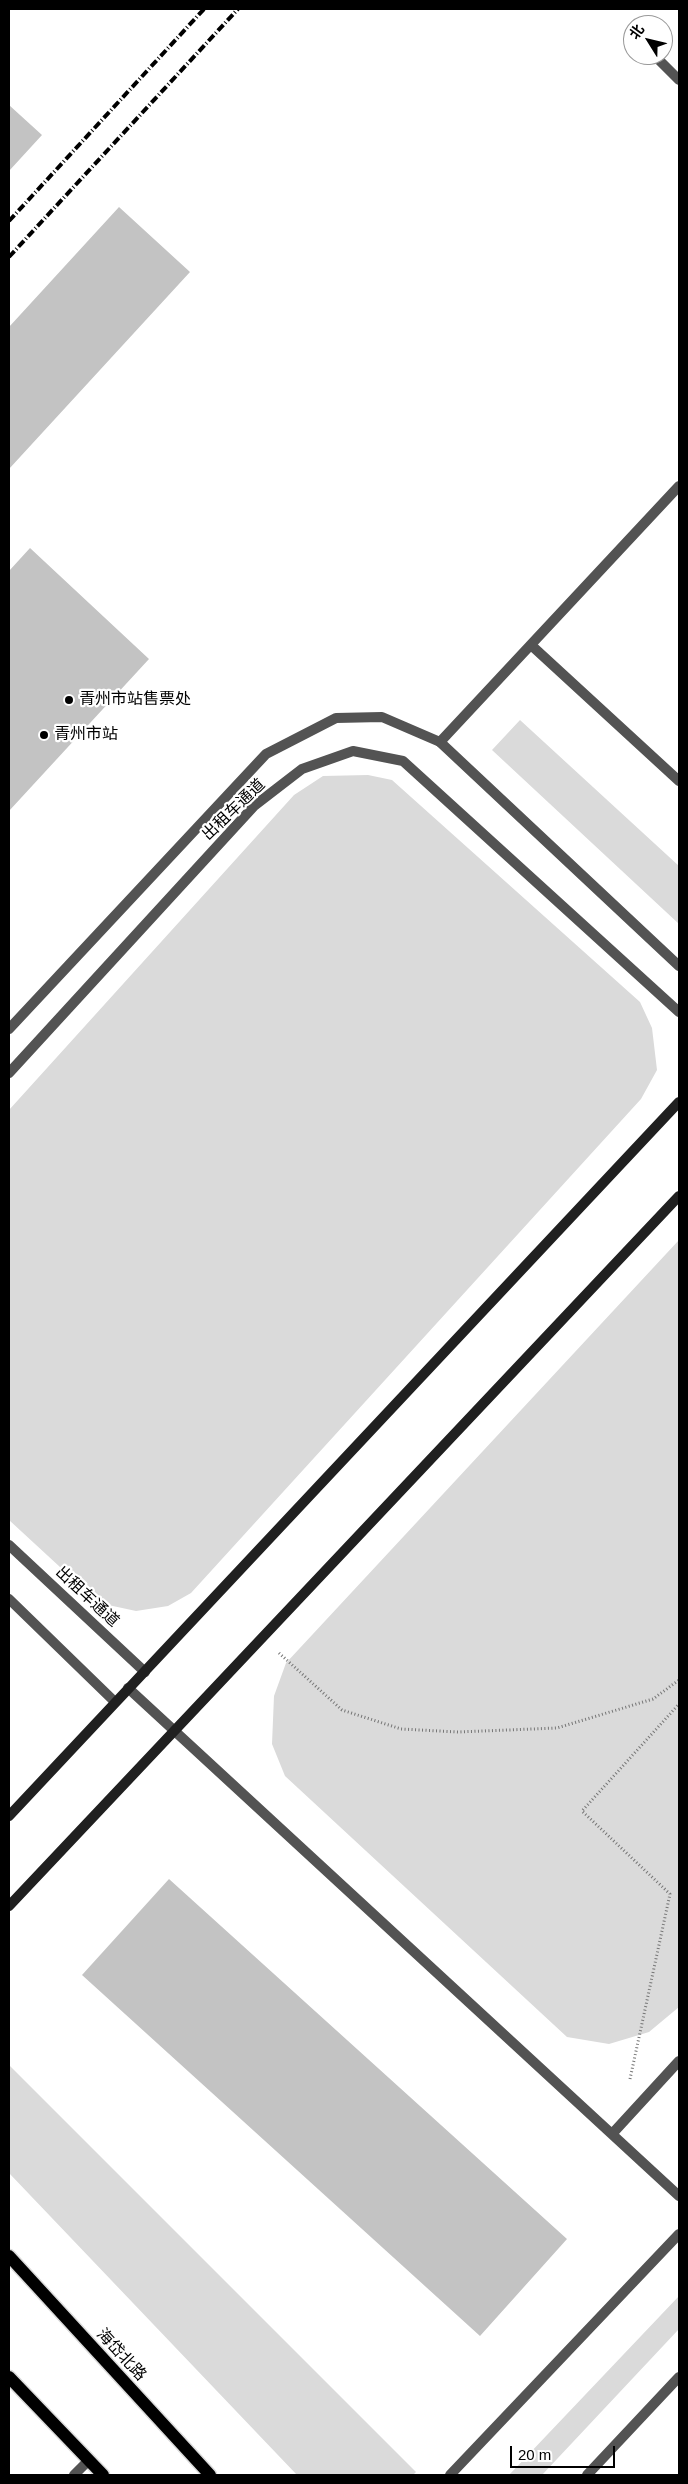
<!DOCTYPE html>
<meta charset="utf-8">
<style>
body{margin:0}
#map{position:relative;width:688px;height:2484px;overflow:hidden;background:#fff;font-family:Helvetica,"Noto Sans SC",sans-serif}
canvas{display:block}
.frame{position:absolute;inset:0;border:10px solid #000;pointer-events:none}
.north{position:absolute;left:623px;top:15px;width:50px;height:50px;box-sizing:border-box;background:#fff;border:1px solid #999;border-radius:50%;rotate:306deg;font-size:14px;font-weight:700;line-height:20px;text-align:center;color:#000}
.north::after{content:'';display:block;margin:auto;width:18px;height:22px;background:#000;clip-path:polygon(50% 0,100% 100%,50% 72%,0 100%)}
.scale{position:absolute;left:510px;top:2446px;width:105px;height:22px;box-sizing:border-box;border:2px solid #000;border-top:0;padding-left:6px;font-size:15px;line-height:18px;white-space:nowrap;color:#000;-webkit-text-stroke:4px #fff;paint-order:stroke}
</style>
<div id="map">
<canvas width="688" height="2484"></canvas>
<div class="frame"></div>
<div class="north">北</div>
<div class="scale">20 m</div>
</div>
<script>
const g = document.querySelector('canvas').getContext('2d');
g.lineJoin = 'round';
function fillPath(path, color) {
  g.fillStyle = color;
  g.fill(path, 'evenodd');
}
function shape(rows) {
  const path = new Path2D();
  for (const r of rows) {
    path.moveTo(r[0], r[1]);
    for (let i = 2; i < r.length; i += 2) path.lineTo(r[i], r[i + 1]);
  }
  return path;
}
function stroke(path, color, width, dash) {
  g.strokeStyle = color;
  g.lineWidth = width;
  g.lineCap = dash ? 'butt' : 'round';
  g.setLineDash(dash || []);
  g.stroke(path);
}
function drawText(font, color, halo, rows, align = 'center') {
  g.font = font + ' Helvetica,"Noto Sans SC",sans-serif';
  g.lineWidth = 4.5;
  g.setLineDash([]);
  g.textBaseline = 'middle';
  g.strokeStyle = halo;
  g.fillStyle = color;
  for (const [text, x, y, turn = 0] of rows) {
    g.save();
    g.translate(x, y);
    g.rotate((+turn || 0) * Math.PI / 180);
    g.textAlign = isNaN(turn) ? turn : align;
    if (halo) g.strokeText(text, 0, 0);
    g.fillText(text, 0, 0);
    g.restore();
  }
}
const green = shape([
 [520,720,679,866,679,924,492,750],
 [368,775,392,780,640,1002,652,1028,657,1070,641,1099,191,1593,168,1606,136,1611,99,1603,9,1520,9,1110,294,795,323,776],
 [679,1240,679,2007,649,2032,609,2044,567,2037,285,1776,272,1744,274,1696,286,1663],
 [9,2065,416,2472,413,2475,297,2475,9,2173],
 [679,2296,679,2329,542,2475,509,2475]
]);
const building = shape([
 [9,105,42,135,9,171],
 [119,207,190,272,9,469,9,327],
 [30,548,149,659,9,811,9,571],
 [169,1879,567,2239,480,2336,82,1975]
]);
const path = shape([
 [279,1653,342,1710,401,1729,458,1732,557,1728,653,1699,679,1680],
 [630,2079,670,1894,582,1811,679,1704]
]);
const service = shape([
 [531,645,679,781],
 [440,742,679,486],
 [9,1073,254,806,302,769,353,751,403,761,679,1012],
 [9,1545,145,1672],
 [74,2475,88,2461]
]);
const tertiary = shape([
 [654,55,679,80],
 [9,1029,266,754,336,718,382,717,440,742,679,966],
 [9,1599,115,1702],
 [128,1688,679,2196],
 [612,2134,679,2061],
 [450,2475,679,2234],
 [587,2475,679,2377]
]);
const secondary = shape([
 [9,1816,679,1102],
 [9,1906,679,1196]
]);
const primary = shape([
 [9,2256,210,2475],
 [9,2377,103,2475]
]);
const rail = shape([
 [9,221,204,9],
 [9,257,238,9]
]);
const markers = [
 [69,700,5,"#000"],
 [44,735,5,"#000"]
];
const poiNames = [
 ["青州市站售票处",79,700],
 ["青州市站",54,735]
];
const streetNames = [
 ["出租车通道",234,810,-44],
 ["出租车通道",87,1597,43],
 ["海岱北路",121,2355,47]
];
fillPath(green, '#dadada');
fillPath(building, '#c3c3c3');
stroke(primary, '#dbdbdb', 15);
stroke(path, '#757575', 3, [1, 2.5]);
stroke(service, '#535353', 10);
stroke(tertiary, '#535353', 10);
stroke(secondary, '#202020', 10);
stroke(primary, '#000', 12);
stroke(rail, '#000', 4, [8, 2.5, 1, 2.5]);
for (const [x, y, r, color] of markers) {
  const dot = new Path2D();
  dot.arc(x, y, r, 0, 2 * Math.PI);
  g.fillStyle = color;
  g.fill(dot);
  stroke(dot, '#fff', 2);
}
drawText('16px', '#000', '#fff', poiNames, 'left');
drawText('16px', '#000', '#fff', streetNames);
</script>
